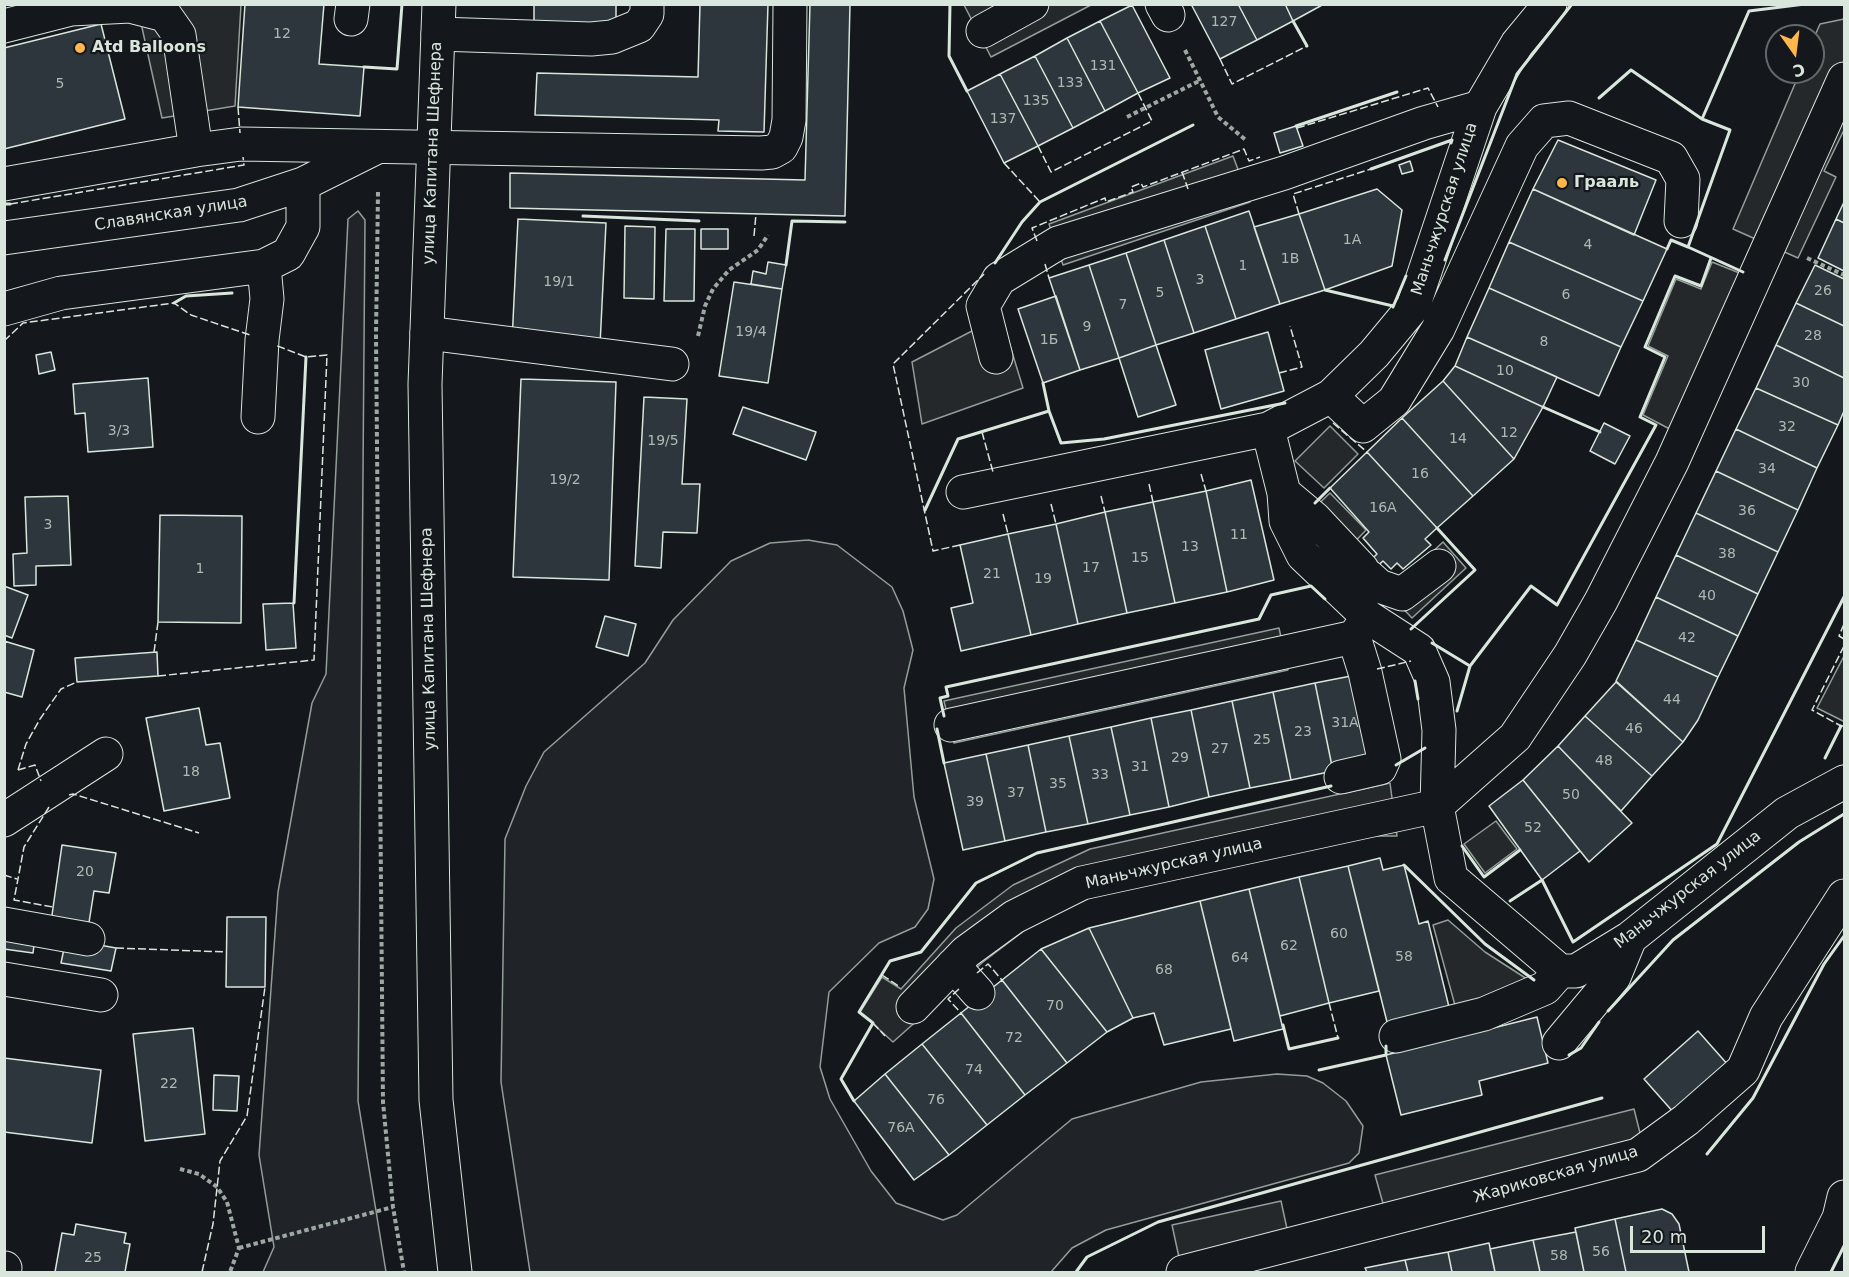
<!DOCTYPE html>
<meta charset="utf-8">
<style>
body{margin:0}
#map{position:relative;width:1849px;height:1277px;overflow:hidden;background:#14181c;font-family:"DejaVu Sans",sans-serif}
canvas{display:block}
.frame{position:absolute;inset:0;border:6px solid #d8e6dc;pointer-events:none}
.north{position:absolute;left:1765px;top:24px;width:60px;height:60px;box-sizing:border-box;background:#14181c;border:2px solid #626a69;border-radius:50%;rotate:166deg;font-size:16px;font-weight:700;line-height:24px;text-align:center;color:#d8e6dc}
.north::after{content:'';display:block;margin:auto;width:21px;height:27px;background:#ffb74d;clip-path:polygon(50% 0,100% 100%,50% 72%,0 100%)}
.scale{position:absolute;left:1630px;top:1226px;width:135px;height:27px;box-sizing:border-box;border:3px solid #d8e6dc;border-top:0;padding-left:8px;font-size:18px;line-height:21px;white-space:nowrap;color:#d8e6dc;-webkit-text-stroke:4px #14181c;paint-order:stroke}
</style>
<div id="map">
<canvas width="1849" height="1277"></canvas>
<div class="frame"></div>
<div class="north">С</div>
<div class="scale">20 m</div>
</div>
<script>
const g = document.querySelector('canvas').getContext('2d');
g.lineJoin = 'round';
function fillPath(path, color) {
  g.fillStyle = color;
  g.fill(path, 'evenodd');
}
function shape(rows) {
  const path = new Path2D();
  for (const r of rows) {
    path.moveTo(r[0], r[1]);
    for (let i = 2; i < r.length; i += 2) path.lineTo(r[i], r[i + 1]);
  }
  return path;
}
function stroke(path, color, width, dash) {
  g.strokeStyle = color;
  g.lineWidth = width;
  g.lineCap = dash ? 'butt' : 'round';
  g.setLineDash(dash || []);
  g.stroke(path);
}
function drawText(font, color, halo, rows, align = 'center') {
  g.font = font + ' "DejaVu Sans",sans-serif';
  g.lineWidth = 4.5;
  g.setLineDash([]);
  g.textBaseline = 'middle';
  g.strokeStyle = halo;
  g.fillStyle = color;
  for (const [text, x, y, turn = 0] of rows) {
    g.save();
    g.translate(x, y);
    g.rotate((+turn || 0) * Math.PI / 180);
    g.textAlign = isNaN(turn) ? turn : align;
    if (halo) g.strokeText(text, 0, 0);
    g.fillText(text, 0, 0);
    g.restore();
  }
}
const green = shape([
 [358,211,365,220,358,1101,386,1272,263,1272,274,1247,259,1155,278,892,312,703,326,674,348,219,358,211],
 [808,540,837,545,892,587,903,611,913,650,904,688,914,797,934,879,928,909,915,927,879,943,829,992,820,1067,830,1099,871,1171,896,1203,943,1220,957,1215,1072,1119,1201,1082,1277,1074,1307,1076,1323,1083,1346,1101,1363,1126,1359,1153,1349,1163,1106,1230,1072,1248,1051,1272,530,1272,501,1082,505,839,526,786,544,752,645,663,673,620,731,561,770,543,808,540]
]);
const parking = shape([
 [137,5,241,5,235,106,162,118,137,5],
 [964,5,1091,5,991,57,964,5],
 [1844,19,1844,130,1824,171,1836,177,1798,258,1733,229,1800,72,1813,72,1813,40,1820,24,1844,19],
 [1233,156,1250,202,1063,265,1049,224,1233,156],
 [1712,262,1752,278,1683,436,1643,415,1668,356,1648,346,1676,279,1701,289,1712,262],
 [1001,316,1023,388,922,424,912,362,1001,316],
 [1330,426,1358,454,1324,488,1295,461,1330,426],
 [1330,493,1366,530,1348,549,1311,511,1330,493],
 [1443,542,1466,568,1412,618,1388,593,1443,542],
 [1279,628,1288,670,954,743,944,701,1279,628],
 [1844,656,1844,720,1843,721,1817,708,1844,656],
 [1390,783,1397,836,1353,836,1102,892,1033,924,983,962,893,1042,860,1012,882,977,901,989,956,928,1013,885,1090,849,1390,783],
 [1496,821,1517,849,1485,873,1464,844,1496,821],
 [1448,920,1485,952,1527,979,1456,1009,1433,925,1448,920],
 [1634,1109,1642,1141,1384,1207,1375,1175,1634,1109],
 [1281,1201,1289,1238,1180,1262,1172,1225,1281,1201]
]);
const building = shape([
 [245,4,324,4,319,64,364,67,360,116,238,107,245,4],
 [534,4,616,4,616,25,534,24,534,4],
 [700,4,768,4,764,132,718,131,719,120,535,115,537,73,698,77,700,4],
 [810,4,850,4,845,216,510,208,510,173,805,180,810,4],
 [1191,4,1238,4,1257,40,1220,59,1191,4],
 [1238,4,1285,4,1293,21,1257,40,1238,4],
 [1285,4,1324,4,1293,21,1285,4],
 [1132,5,1170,78,1138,93,1100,21,1132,5],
 [1100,21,1138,93,1105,111,1067,38,1100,21],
 [101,24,125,119,4,149,4,48,101,24],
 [1067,38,1105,111,1073,128,1035,56,1067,38],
 [1035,56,1073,128,1038,146,1000,74,1035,56],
 [1000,74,1038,146,1004,163,967,91,1000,74],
 [1296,126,1303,146,1280,153,1274,133,1296,126],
 [1558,140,1656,180,1634,235,1533,189,1558,140],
 [1410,161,1413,171,1402,174,1399,165,1410,161],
 [1377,189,1402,210,1392,266,1325,290,1299,214,1377,189],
 [1533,189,1667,249,1643,301,1509,242,1533,189],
 [1844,202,1844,223,1836,219,1844,202],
 [1249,211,1280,304,1236,319,1205,226,1249,211],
 [1299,214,1325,290,1280,304,1254,227,1299,214],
 [518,219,606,223,600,345,512,341,518,219],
 [1836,219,1844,223,1844,271,1818,258,1836,219],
 [625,226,655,227,654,299,624,298,625,226],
 [1205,226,1236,319,1194,333,1164,240,1205,226],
 [666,229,695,229,694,301,664,301,666,229],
 [701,229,728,229,728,249,701,249,701,229],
 [1164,240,1194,333,1156,345,1126,253,1164,240],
 [1509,242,1643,301,1621,347,1489,288,1509,242],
 [1126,253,1156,345,1119,358,1089,265,1126,253],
 [768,262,786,265,782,289,751,284,753,271,766,274,768,262],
 [1089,265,1119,358,1080,370,1049,278,1089,265],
 [1815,265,1844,279,1844,326,1796,303,1815,265],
 [734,282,782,289,768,383,719,376,734,282],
 [1489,288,1621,347,1599,396,1467,337,1489,288],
 [1056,296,1080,370,1043,383,1018,309,1056,296],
 [1796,303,1844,326,1844,378,1776,345,1796,303],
 [1268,332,1284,391,1221,409,1205,350,1268,332],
 [1467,337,1557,377,1543,407,1455,366,1467,337],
 [1156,345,1176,405,1138,417,1119,358,1156,345],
 [1776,345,1844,378,1844,411,1838,425,1756,388,1776,345],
 [51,352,55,370,39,374,36,355,51,352],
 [1455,366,1543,407,1514,459,1443,381,1455,366],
 [148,378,153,447,88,452,85,413,75,414,73,384,148,378],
 [521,379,616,382,609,580,513,577,521,379],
 [1443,381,1514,459,1473,496,1402,418,1443,381],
 [1756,388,1838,425,1817,468,1736,429,1756,388],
 [644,397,687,399,682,484,700,484,697,533,663,532,661,568,635,566,644,397],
 [743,407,816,432,806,460,733,434,743,407],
 [1402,418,1473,496,1437,528,1367,452,1402,418],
 [1604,423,1630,436,1615,464,1590,451,1604,423],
 [1736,429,1817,468,1798,510,1716,471,1736,429],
 [1367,452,1437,528,1425,539,1431,545,1403,569,1397,563,1391,569,1383,561,1354,588,1348,582,1377,554,1363,538,1369,532,1330,488,1367,452],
 [1716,471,1798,510,1778,552,1696,513,1716,471],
 [1251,480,1274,580,1227,592,1206,491,1251,480],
 [1206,491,1227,592,1175,603,1153,502,1206,491],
 [68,496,71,565,36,566,36,585,14,586,13,554,27,553,25,497,68,496],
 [1153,502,1175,603,1127,613,1105,512,1153,502],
 [1105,512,1127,613,1078,624,1056,524,1105,512],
 [1696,513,1778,552,1758,594,1676,555,1696,513],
 [160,515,242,516,241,623,158,622,160,515],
 [1056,524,1078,624,1031,635,1008,534,1056,524],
 [1008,534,1031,635,961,651,951,608,973,603,960,545,1008,534],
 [1676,555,1758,594,1738,636,1656,597,1676,555],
 [4,586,28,595,12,638,4,635,4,586],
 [1656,597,1738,636,1718,677,1636,640,1656,597],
 [293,603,296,648,266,650,263,604,293,603],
 [605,616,636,624,628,656,596,647,605,616],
 [1636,640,1718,677,1698,720,1683,742,1616,681,1636,640],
 [4,641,34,650,22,697,4,692,4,641],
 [157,652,158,676,77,682,75,658,157,652],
 [1356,675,1375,762,1333,771,1315,683,1356,675],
 [1616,682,1683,742,1652,776,1585,716,1616,682],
 [1315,683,1333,771,1291,780,1273,692,1315,683],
 [1273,692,1291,780,1250,788,1232,701,1273,692],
 [1232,701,1250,788,1209,797,1191,710,1232,701],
 [199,708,206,745,220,743,230,798,164,811,146,718,199,708],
 [1191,710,1209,797,1169,807,1151,718,1191,710],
 [1585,716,1652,776,1621,811,1558,746,1585,716],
 [1151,718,1169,807,1130,815,1111,727,1151,718],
 [1111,727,1130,815,1088,824,1069,736,1111,727],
 [1069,736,1088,824,1046,832,1028,745,1069,736],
 [1028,745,1046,832,1005,841,986,754,1028,745],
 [1558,746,1632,823,1589,862,1523,780,1558,746],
 [986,754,1005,841,963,850,944,763,986,754],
 [1523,780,1580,851,1542,880,1489,806,1523,780],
 [62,845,116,853,109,893,94,891,87,935,50,929,62,845],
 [1380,858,1383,870,1404,865,1419,924,1428,921,1449,1007,1387,1022,1348,866,1380,858],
 [1348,866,1379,991,1329,1003,1299,877,1348,866],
 [1299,877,1329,1003,1280,1016,1249,889,1299,877],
 [1249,889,1283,1029,1234,1041,1200,901,1249,889],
 [1200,901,1231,1029,1164,1045,1154,1013,1133,1018,1089,928,1200,901],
 [227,917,266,917,265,987,226,987,227,917],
 [1089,928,1133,1018,1107,1032,1041,949,1089,928],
 [4,934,35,937,33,953,4,949,4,934],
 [66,939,116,948,111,971,61,963,66,939],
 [1041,949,1107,1032,1067,1063,1002,980,1041,949],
 [1002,980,1067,1063,1025,1095,961,1013,1002,980],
 [961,1013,1025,1095,987,1125,922,1044,961,1013],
 [1537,1017,1548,1063,1479,1081,1482,1095,1401,1115,1386,1055,1537,1017],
 [193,1028,205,1134,145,1141,133,1034,193,1028],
 [1698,1031,1729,1066,1674,1113,1644,1079,1698,1031],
 [922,1044,987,1125,949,1155,885,1074,922,1044],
 [4,1058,101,1070,92,1143,4,1132,4,1058],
 [885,1074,949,1155,914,1180,854,1101,885,1074],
 [214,1075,239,1076,237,1111,213,1110,214,1075],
 [1662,1209,1672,1214,1679,1224,1689,1272,1626,1272,1615,1219,1662,1209],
 [1615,1219,1626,1272,1584,1272,1575,1228,1615,1219],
 [76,1224,126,1233,124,1243,130,1244,125,1272,55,1272,62,1233,74,1235,76,1224],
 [1576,1232,1584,1272,1540,1272,1533,1240,1576,1232],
 [1533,1240,1540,1272,1495,1272,1490,1249,1533,1240],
 [1489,1243,1495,1272,1452,1272,1448,1252,1489,1243],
 [1448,1252,1452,1272,1408,1272,1405,1260,1448,1252],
 [1405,1260,1408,1272,1367,1272,1365,1268,1405,1260]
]);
const path = shape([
 [1185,50,1218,117,1247,141],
 [1127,117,1201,80],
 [378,192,376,335,383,1102,393,1207,404,1272],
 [1807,258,1844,275],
 [698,336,705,306,713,289,729,270,758,250,768,235],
 [180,1169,199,1174,217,1187,227,1202,239,1248,230,1272],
 [239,1248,393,1207]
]);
const minor = shape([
 [1162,4,1168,15],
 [1550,4,1517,44,1480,107,1413,307,1374,354,1331,396,1268,429,1284,493,1286,521,1303,555,1368,617,1419,650,1433,682,1439,730,1437,806,1451,878,1560,971,1576,971,1630,938,1787,813,1844,782],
 [351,19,353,4],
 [4,26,71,9,130,6,165,15,179,35,196,150,241,144,761,153,772,152,781,147,786,137,789,120,790,4],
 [983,31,1032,4],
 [438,34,591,39,612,37,639,26,647,14,647,4],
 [4,184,196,150],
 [4,238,239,205,303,184,375,148],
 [4,309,61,293,264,266,288,254,303,227,303,184],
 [427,333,672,364],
 [996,357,983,306,999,279,1058,243,1284,173,1424,123,1480,107],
 [1331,396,1363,426,1394,401,1438,329,1522,146,1544,121,1569,118,1671,158,1683,179,1681,221],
 [258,417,262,340,267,299,264,266],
 [963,492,1268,429],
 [1284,493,1315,519,1362,569],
 [1368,576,1379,586,1402,594,1439,566],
 [951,725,1354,637,1368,617],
 [1341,777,1380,768,1384,759,1365,672,1354,637],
 [4,820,106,754],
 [4,924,88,939],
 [953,965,978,993],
 [4,979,101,995],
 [913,1007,966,952,1014,917,1082,883,1437,806,1515,737,1570,655,1601,601,1672,462,1844,79],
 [1396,1036,1484,1014,1545,988,1560,971],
 [1559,1043,1614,977,1630,938],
 [4,1268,5,1268],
 [1183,1272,1638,1155,1686,1120,1743,1070,1766,1017,1844,896],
 [1812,1272,1839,1218,1844,1197]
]);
const major = shape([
 [439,4,425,384,436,1100,455,1272]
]);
const fence = shape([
 [1220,59,1232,84,1307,46],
 [238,107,240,133],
 [1297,128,1428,88,1438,107],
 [1038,146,1051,172,1152,121,1138,93],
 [1004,163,1040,202],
 [1182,172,1188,189],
 [10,204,244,165,243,157],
 [1299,214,1293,194,1371,169],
 [754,236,756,214],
 [1037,241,1032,228,1105,198,1106,202,1133,192,1131,187,1141,183,1143,187,1244,149,1249,161,1260,157],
 [1045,264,1049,278],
 [4,341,23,323,174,303,191,315,250,335],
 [1279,373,1302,367,1290,326],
 [1333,423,1367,452],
 [982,432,993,472],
 [1201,474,1206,491],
 [1149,484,1153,502],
 [1101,496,1105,512],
 [1051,504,1056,524],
 [1003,514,1008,534],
 [960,545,933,551,893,364,984,274],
 [1844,624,1839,636,1844,639],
 [1844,646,1812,710,1841,726,1844,726],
 [154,652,158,622],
 [1377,669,1411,661],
 [158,676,314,660,327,355,306,357,275,345],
 [18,770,26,744,40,719,61,689,77,682],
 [18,770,35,765,41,781],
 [69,795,73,794,199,833],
 [49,807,24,847,14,900,53,907],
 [4,875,17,879],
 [116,948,227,952],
 [977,973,988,964,1002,980],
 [882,975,900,987],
 [959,989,948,999,961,1013],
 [1329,1003,1338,1038],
 [873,1023,885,1036],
 [202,1272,213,1224,220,1161,247,1116,265,987]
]);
const wall = shape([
 [950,4,949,56,967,91],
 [1293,21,1307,46],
 [364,67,397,69,402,4],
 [1599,98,1631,70,1702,119],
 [1296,126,1397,92],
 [1371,169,1452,140,1451,143],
 [4,204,10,204],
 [583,216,699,221],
 [1667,249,1671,240,1688,247],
 [1445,260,1517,74,1572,4],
 [995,263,1022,222,1040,202,1193,125],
 [786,265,792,221,845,222],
 [1743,272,1688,247,1730,130,1702,119,1749,11,1805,4],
 [1325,290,1393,306],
 [174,303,186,296,232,293],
 [1393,307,1406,276],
 [1043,383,1049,411],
 [1543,407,1600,432],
 [1315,503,1330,488],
 [925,510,958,439,1049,411,1061,443,1104,439,1285,403],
 [294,603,306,357],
 [1411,629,1475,570,1437,528],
 [1432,643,1470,666,1531,586,1557,605,1656,425,1640,417,1665,357,1645,347,1675,276,1701,286,1711,258],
 [1415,681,1418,699],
 [1457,711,1470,666],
 [944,716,940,698,948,696,946,687,1259,619,1271,595,1311,586,1325,599],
 [937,729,944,763],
 [1825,758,1841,726],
 [1396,765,1425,748],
 [1462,846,1484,877,1520,850],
 [1404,865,1485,944,1534,980],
 [1510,901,1542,880,1573,942,1717,844,1844,597],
 [1608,1011,1673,940,1799,842,1844,814],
 [1283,1025,1289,1049,1338,1038],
 [1569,1055,1581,1048,1599,1022],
 [1319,1070,1386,1055,1386,1046],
 [854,1101,841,1079,873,1023,859,1012,890,961,921,952,976,883,1037,853,1331,786],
 [1707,1154,1753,1098,1824,964,1844,936],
 [1076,1272,1087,1257,1158,1222,1602,1098],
 [1831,1272,1844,1246]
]);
const markers = [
 [80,48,6,"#ffb74d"],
 [1562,183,6,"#ffb74d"]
];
const numberNames = [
 ["127",1224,22],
 ["12",282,34],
 ["131",1103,66],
 ["133",1070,83],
 ["5",60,84],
 ["135",1036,101],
 ["137",1003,119],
 ["1А",1352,240],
 ["4",1588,245],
 ["1В",1290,259],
 ["1",1243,266],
 ["3",1200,280],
 ["19/1",559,282],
 ["26",1823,291],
 ["5",1160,293],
 ["6",1566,295],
 ["7",1123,305],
 ["9",1087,327],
 ["19/4",751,332],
 ["28",1813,336],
 ["1Б",1049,340],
 ["8",1544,342],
 ["10",1505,371],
 ["30",1801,383],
 ["32",1787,427],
 ["3/3",119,431],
 ["12",1509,433],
 ["14",1458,439],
 ["19/5",663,441],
 ["34",1767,469],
 ["16",1420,474],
 ["19/2",565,480],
 ["16А",1383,508],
 ["36",1747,511],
 ["3",48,525],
 ["11",1239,535],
 ["13",1190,547],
 ["38",1727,554],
 ["15",1140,558],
 ["17",1091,568],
 ["1",200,569],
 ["21",992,574],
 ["19",1043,579],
 ["40",1707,596],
 ["42",1687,638],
 ["44",1672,700],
 ["31А",1345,723],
 ["46",1634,729],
 ["23",1303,732],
 ["25",1262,740],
 ["27",1220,749],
 ["29",1180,758],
 ["48",1604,761],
 ["31",1140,767],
 ["18",191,772],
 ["33",1100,775],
 ["35",1058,784],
 ["37",1016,793],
 ["50",1571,795],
 ["39",975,802],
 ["52",1533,828],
 ["20",85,872],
 ["60",1339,934],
 ["62",1289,946],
 ["58",1404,957],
 ["64",1240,958],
 ["68",1164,970],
 ["70",1055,1006],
 ["72",1014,1038],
 ["74",974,1070],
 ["22",169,1084],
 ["76",936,1100],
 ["76А",901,1128],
 ["56",1601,1252],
 ["58",1559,1256],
 ["25",93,1258]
];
const poiNames = [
 ["Atd Balloons",92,48],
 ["Грааль",1574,183]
];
const streetNames = [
 ["улица Капитана Шефнера",433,153,-88],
 ["Маньчжурская улица",1445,209,-72],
 ["Славянская улица",171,214,-9],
 ["улица Капитана Шефнера",429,639,-91],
 ["Маньчжурская улица",1174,864,-13],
 ["Маньчжурская улица",1688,890,-38],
 ["Жариковская улица",1556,1175,-16]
];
fillPath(green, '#202428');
stroke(green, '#939e99', 1.5);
fillPath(parking, '#24282b');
stroke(parking, '#939e99', 1.5);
fillPath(building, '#2c363c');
stroke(building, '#d8e6dc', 1.5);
stroke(minor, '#d8e6dc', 35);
stroke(major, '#d8e6dc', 35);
stroke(path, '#9da8a2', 4, [4.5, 3]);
stroke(minor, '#14181c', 33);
stroke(major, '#14181c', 33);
stroke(fence, '#d8e6dc', 1.5, [8, 3]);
stroke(wall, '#d8e6dc', 3);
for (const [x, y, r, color] of markers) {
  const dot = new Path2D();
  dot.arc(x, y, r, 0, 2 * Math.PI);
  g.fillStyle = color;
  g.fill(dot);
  stroke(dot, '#14181c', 2);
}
drawText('14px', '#adbab4', null, numberNames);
drawText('bold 16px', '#d8e6dc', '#14181c', poiNames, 'left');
drawText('16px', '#d8e6dc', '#14181c', streetNames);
</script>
